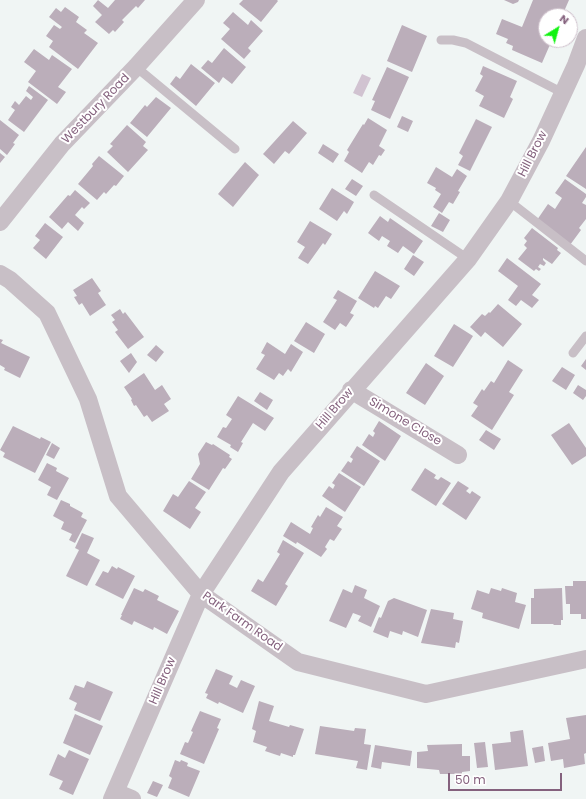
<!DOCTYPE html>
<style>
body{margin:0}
#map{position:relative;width:586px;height:799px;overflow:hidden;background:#f0f5f4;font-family:Poppins,sans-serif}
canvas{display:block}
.north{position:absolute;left:538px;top:8px;width:40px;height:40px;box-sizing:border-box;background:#fff;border:1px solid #cec0cb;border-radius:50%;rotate:37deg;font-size:11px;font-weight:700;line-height:16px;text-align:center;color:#84617d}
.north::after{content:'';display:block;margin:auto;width:14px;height:18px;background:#12f312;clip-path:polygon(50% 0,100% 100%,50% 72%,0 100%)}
.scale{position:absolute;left:448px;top:773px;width:114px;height:18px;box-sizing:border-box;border:2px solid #84617d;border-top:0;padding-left:5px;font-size:12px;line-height:14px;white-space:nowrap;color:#84617d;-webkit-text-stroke:3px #fff;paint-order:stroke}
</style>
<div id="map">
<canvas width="586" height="799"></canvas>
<div class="north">N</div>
<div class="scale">50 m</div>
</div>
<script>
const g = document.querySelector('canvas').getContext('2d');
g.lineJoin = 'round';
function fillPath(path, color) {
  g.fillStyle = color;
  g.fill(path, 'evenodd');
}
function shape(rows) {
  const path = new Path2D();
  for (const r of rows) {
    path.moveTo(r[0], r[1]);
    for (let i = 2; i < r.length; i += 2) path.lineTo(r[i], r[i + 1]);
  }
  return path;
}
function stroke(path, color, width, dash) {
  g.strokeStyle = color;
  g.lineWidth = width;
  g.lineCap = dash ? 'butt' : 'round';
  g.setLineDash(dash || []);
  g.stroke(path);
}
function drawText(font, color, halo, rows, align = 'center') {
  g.font = font + ' Poppins,sans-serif';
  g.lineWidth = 4;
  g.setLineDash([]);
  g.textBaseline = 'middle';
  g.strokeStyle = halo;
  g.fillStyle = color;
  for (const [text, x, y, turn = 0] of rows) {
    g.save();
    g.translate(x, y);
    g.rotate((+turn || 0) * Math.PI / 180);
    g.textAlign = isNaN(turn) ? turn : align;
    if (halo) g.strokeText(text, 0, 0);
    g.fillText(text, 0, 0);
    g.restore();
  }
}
const water = shape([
 [362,74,371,78,362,97,353,93]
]);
const building = shape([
 [98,0,108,8,115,0,145,0,138,8,136,6,122,20,124,22,115,32,113,30,109,34,95,22,102,15,93,6],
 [243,0,277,0,278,1,261,22,239,4],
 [504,0,519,0,518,2,513,4],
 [533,0,569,0,562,16,546,16,546,40,552,40,542,63,512,50,513,46,506,43,508,39,496,34,502,19,522,27],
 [65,7,79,17,76,22,87,30,84,33,98,43,78,69,49,47,53,41,46,36,54,25,60,29,62,27,49,17,56,8,61,12],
 [233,12,248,25,251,20,263,31,248,48,251,51,244,59,221,39,230,29,223,23],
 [402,25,427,36,412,72,387,61],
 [224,48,246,67,232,84,223,77,219,83,201,68,208,60,212,63],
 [34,49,49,60,52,55,72,69,58,87,66,92,57,104,28,82,36,71,24,62],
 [191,64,215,83,196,106,170,84,176,76,180,79],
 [483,66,517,81,510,97,513,99,504,118,479,106,484,96,475,91,483,76,480,74],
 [387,67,409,77,390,119,371,110,375,101,372,100],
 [29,86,48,100,24,132,8,120,15,110,11,107,15,101,19,105,26,96,31,100,33,97,26,91],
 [156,97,171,108,147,137,130,123,145,105,147,107],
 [402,116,413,121,408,132,397,127],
 [368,118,387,130,379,146,385,150,381,156,379,155,373,165,369,162,362,173,344,161,349,152,347,150,363,124,364,125],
 [476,119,492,127,470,171,458,165,463,156,459,153],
 [0,120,19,135,13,143,15,144,7,155,0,149],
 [293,121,307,133,289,154,285,151,274,164,263,154],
 [127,125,146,142,143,146,148,150,128,172,107,152,113,146,110,144],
 [323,144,339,154,333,163,318,153],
 [586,147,586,189,566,176],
 [0,153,5,157,0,163],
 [99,156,124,176,116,186,114,185,106,194,104,192,97,200,78,184,93,166,92,164],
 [245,162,259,175,233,207,218,194],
 [436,167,452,177,457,169,467,176,458,191,460,192,453,204,449,202,442,213,433,207,441,194,435,190,436,188,427,183],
 [352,179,363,186,356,196,345,189],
 [565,179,586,194,586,197,582,203,586,205,586,219,579,228,581,230,570,245,537,220,548,204,555,209,562,198,555,193],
 [332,188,354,202,347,214,344,211,337,221,319,209],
 [75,190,90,203,84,209,82,207,75,215,84,223,78,231,68,222,62,229,49,217,68,195,70,196],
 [439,213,450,220,443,232,431,226],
 [380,216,388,222,390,218,423,241,414,254,403,246,398,253,387,246,390,241,382,236,379,241,368,233],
 [310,221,332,234,325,245,323,243,308,264,298,258,305,247,297,242],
 [45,223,63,237,46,259,33,248,40,240,35,236],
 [532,228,558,248,557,250,561,253,552,264,543,258,543,260,546,263,544,266,540,264,538,267,541,269,539,271,536,269,534,271,518,259,527,248,524,245,527,241,524,238],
 [413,255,424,262,414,276,404,269],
 [507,258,541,284,532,295,539,300,532,308,521,300,516,306,508,300,518,286,498,271],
 [375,271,400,286,391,299,386,296,378,308,375,306,374,308,358,298],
 [92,278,101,291,98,293,106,305,90,316,82,303,79,305,74,297,77,296,73,290],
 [338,290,357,301,350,313,354,315,346,327,340,323,335,330,323,322,337,300,333,298],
 [498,304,522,324,503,347,485,332,481,337,470,327,482,314,485,316,489,312,490,313],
 [120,309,123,314,125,312,144,337,128,349,115,332,118,330,112,322,115,320,111,315],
 [306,322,325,334,314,353,294,341],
 [454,324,473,336,453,367,434,356],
 [0,339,3,340,1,343,30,357,20,378,4,370,5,368,0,365],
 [267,342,285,354,291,344,303,352,291,372,288,369,283,376,279,373,274,380,256,369,265,355,261,353],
 [156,345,164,352,156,362,147,355],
 [131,353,137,362,129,373,120,361],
 [586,359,586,370,581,366],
 [508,360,523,370,509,392,514,395,492,430,471,416,478,406,473,403,482,389,484,391,491,381,494,383],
 [426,363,444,376,425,405,406,393],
 [562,367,575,375,566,390,552,381],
 [144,373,155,390,162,385,171,399,164,404,169,411,152,422,147,415,144,417,136,405,134,406,131,400,132,399,124,387],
 [578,385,586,390,586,396,583,400,573,393],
 [260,392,273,400,267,410,254,401],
 [238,396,274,418,265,431,253,423,241,442,243,443,238,452,230,447,231,445,217,437,223,427,226,428,232,419,226,415],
 [379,421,401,436,385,461,362,445,369,434,373,437,375,433,373,431],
 [569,423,586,448,586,456,572,465,551,435],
 [13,426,40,439,41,437,51,442,35,473,3,457,5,453,0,450],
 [486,430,501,439,494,450,479,440],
 [206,442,212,445,213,444,230,455,229,457,232,459,225,469,223,468,209,490,191,479,200,464,198,454],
 [52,443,60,448,54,459,46,455],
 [357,446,380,461,364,486,341,471,348,461,351,463,353,459,350,457],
 [47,463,57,468,56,471,69,478,57,500,47,495,51,487,38,480],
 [425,468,436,475,434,478,438,480,441,477,451,483,436,506,411,490],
 [339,473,361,487,345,512,322,496,329,486,333,489,335,485,332,483],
 [189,481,206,492,195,508,201,512,190,529,163,511,173,494,178,497],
 [458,481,469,488,466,491,470,494,472,491,481,497,466,520,442,504],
 [61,500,70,504,70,506,83,513,81,517,87,520,75,543,69,540,72,534,61,529,64,522,53,516],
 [326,507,343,517,337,526,342,529,334,541,330,539,325,547,327,549,321,557,297,542,296,544,283,536,291,522,310,534,313,528,311,527,318,515,320,517],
 [82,533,94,538,87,553,100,560,87,586,66,576,79,550,75,548],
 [283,540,304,553,285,584,288,586,276,606,251,591,258,579,263,582,280,554,277,552],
 [112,566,117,569,118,567,135,576,123,599,95,585,103,571,108,573],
 [573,581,586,581,586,619,581,619,581,614,570,614,570,604,566,604,565,586,573,586],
 [355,585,367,590,364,598,380,606,371,627,358,621,361,616,353,613,346,628,329,621,343,589,352,593],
 [134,588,143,592,145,589,159,596,157,600,179,611,167,634,154,627,153,630,134,621,132,625,120,619,122,615,121,615],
 [491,588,501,591,502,588,517,593,515,602,526,605,519,629,482,618,483,613,471,609,477,590,489,594],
 [562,588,563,620,561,620,561,625,554,625,553,624,531,624,531,598,534,598,534,589],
 [394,598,427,610,418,637,403,631,402,635,390,631,388,638,373,632,379,617,381,618,388,601],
 [431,609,454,613,453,619,463,621,459,643,456,642,455,648,421,643],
 [216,669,233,676,229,684,237,688,241,680,255,686,243,713,219,702,218,704,206,698,208,694,205,693],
 [87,681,113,692,100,721,74,710,77,703,69,699,75,685,84,688],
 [259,701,274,706,269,721,289,727,290,725,304,729,295,755,293,755,293,757,281,753,280,756,265,751,267,747,253,742,256,731,252,729],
 [200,711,221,719,217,728,219,729,204,764,180,754,185,742,188,743,193,732,191,731],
 [75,714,103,726,90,755,63,743],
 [586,715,586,753,584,754,585,764,564,768,563,759,551,761,548,743,570,739,566,718],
 [320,726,354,731,355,728,366,729,364,744,371,745,367,770,356,768,358,761,315,754],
 [523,730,528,766,495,770,492,744,511,742,510,732],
 [485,742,488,767,477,768,474,743],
 [462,744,462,756,470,756,470,771,462,772,462,774,440,774,439,770,417,768,417,752,428,751,427,745],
 [375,745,412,751,410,766,382,762,381,769,371,767],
 [543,746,545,761,535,763,532,748],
 [69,750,89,759,73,795,59,789,63,781,49,775,58,754,65,758],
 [175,760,180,762,181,760,188,763,187,766,200,771,189,797,168,788,172,778,169,776],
 [153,781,163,785,157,797,147,793]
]);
const service = shape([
 [441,40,453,40,466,43,563,93],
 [136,67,235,149],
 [374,195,468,259],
 [509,201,586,261],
 [573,353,586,336]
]);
const minor = shape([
 [0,222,62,144,136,67,196,0],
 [0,274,10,280,47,313,88,399,118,496,201,594,298,662,426,694,586,659],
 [351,390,458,455],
 [115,792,132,799],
 [112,799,201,594,281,472,468,259,509,201,541,141,576,65,586,38]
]);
const streetNames = [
 ["Westbury Road",96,109,-46],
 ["Hill Brow",533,154,-63],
 ["Hill Brow",335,409,-49],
 ["Simone Close",405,422,31],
 ["Park Farm Road",242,622,35],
 ["Hill Brow",163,681,-67]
];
fillPath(water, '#d1c3d1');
fillPath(building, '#bbaeba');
stroke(service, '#c8bfc6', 9);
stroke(minor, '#c8bfc6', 18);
drawText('12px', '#84617d', '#fff', streetNames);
</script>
